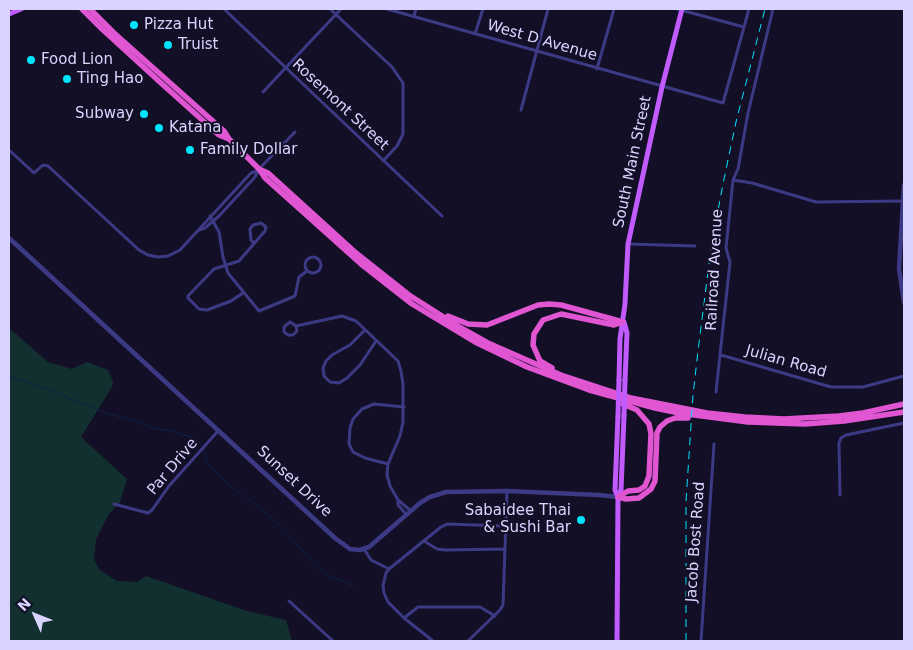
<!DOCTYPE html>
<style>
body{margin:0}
#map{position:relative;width:913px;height:650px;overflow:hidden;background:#130f26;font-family:"DejaVu Sans",sans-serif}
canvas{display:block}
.frame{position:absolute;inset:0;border:10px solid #d9d4ff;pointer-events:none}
.north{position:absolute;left:10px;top:590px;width:50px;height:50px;-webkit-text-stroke:4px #130f26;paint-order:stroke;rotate:314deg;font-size:14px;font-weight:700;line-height:20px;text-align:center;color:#d9d4ff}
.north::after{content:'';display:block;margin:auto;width:18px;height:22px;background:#d9d4ff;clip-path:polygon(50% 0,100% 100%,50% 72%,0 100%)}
</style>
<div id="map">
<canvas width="913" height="650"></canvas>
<div class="frame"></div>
<div class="north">N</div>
</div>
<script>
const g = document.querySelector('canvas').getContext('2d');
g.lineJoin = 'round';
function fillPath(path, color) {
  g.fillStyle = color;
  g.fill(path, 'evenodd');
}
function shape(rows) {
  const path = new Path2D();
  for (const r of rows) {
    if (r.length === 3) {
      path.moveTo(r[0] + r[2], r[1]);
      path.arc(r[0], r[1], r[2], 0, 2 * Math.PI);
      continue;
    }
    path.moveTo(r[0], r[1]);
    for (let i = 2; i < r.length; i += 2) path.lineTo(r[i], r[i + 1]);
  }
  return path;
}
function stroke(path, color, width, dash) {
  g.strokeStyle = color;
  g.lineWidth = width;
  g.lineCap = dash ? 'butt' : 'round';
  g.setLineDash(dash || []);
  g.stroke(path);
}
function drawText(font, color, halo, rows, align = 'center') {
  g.font = font + ' "DejaVu Sans",sans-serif';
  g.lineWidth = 4;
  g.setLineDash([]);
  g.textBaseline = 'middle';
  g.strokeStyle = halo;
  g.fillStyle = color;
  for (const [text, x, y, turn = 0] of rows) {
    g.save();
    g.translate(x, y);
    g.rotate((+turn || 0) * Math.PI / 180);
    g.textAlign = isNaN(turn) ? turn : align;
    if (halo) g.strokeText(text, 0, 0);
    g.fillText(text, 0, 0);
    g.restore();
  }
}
const green = shape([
 [9,328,48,362,72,369,87,362,108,370,113,381,112,387,81,437,127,479,120,502,109,514,96,539,94,560,100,570,117,581,137,582,146,576,247,611,286,620,292,641,9,641]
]);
const stream = shape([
 [9,377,20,379,112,415,134,420,151,428,167,430,194,438,201,444],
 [204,449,207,463,225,481,278,523,319,569,326,574,353,586]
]);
const minor = shape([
 [224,9,442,216],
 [330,9,392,67,403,83,403,134,397,146,383,161],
 [387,9,723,103,749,9],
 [677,9,744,27],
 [414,16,416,9],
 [475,34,483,9],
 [597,69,614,9],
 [263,92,341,9],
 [521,110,548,9],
 [9,150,34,173,43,165,48,166,139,250,148,255,158,257,168,256,180,250,251,173,259,170],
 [733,180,752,183,816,202,903,201],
 [210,216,219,232,223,257,228,273,259,311,295,296,299,277,307,271],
 [199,230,205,228,219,216,255,177,259,169,295,132],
 [628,244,695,246],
 [313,265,8],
 [243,293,231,301,207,310,199,309,188,298,188,296,214,269,239,261,265,231,266,227,261,223,253,225,250,229,251,240,254,243],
 [296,326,297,331,293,335,288,335,284,332,284,327,290,322,296,326,342,316,356,321,398,361,401,371,403,384,403,422,400,436,388,464,387,475,390,486,398,500,398,505,406,514],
 [365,330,350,345,332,355,326,361,323,368,324,376,330,382,339,383,347,378,360,365,376,341],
 [721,355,831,387,863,387,904,376],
 [716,392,730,262,726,248,733,180,738,169,748,113,773,9],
 [388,464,365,458,353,452,349,444,350,428,353,419,362,409,374,404,404,407],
 [840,495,839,443,841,438,846,435,904,423],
 [398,500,411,511],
 [114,504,148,513,152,510,169,486,218,431],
 [424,541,437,549,445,550,505,549],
 [364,549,371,560,389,569],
 [289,601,333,641],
 [404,618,418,607,480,607,495,616],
 [433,641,404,618,388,602,384,593,383,585,386,573,389,569,441,527,447,524,505,526],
 [468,641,500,610,503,605,507,491],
 [701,641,714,444]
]);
const tertiary = shape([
 [904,185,899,269,904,302],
 [9,238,335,538,350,549,360,550,369,547,420,503,430,497,446,492,507,491,599,495,618,497]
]);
const primary = shape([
 [9,14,21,9],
 [624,322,627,333,625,380],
 [619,380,620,339,625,304,628,244,662,87,682,9],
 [618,416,615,490,618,497],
 [617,641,618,497,621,490,624,416]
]);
const trunk = shape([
 [82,9,102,29,161,83,219,135,229,139],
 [90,9,114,33,224,131,229,139,259,169,265,178,361,264,412,304,475,342,527,367,589,390,655,408,679,413,748,422,805,424,844,421,904,412],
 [259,169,268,173,356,253,409,295,461,328,488,343,561,375,631,398,707,413,745,417,784,419,839,416,863,413,904,404],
 [448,316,468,324,487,325,538,305,549,304,561,305,623,322],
 [552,368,540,361,533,345,534,334,543,320,561,314,614,325,623,322],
 [618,497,626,499,639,498,651,489,655,481,657,433,660,427,667,421,675,418,688,418],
 [618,497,628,491,639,490,645,486,649,476,651,434,649,424,637,410,623,404]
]);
const rail = shape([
 [686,641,686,501,693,395,698,351,711,248,723,184,736,122,765,9]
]);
const primaryBridge = shape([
 [618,416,619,380],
 [624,416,625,380]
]);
const markers = [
 [134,25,5,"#00e5ff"],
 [168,45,5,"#00e5ff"],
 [31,60,5,"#00e5ff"],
 [67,79,5,"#00e5ff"],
 [144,114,5,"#00e5ff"],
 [159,128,5,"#00e5ff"],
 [190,150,5,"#00e5ff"],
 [581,520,5,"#00e5ff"]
];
const poiNames = [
 ["Pizza Hut",144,25],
 ["Truist",178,45],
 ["Food Lion",41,60],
 ["Ting Hao",77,79],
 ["Subway",134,114,"right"],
 ["Katana",169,128],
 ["Family Dollar",200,150],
 ["Sabaidee Thai",571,511,"right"],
 ["& Sushi Bar",571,528,"right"]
];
const streetNames = [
 ["West D Avenue",542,41,16],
 ["Rosemont Street",340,105,43],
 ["South Main Street",633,162,-78],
 ["Railroad Avenue",715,270,-87],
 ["Julian Road",786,362,16],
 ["Par Drive",173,467,-50],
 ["Sunset Drive",294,482,43],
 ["Jacob Bost Road",696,542,-86]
];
fillPath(green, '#12302f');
stroke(stream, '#0c2248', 1);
stroke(minor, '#3d3a85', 3);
stroke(tertiary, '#3d3a85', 4.5);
stroke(primary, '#c25bff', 5);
stroke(trunk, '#e055d1', 5.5);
stroke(rail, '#00e5ff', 1, [8, 6]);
stroke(primaryBridge, '#c25bff', 5);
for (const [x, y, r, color] of markers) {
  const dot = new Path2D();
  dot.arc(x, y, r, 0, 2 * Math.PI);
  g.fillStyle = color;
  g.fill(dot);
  stroke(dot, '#130f26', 2);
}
drawText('15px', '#d9d4ff', '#130f26', poiNames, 'left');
drawText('15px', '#d9d4ff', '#130f26', streetNames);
</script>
